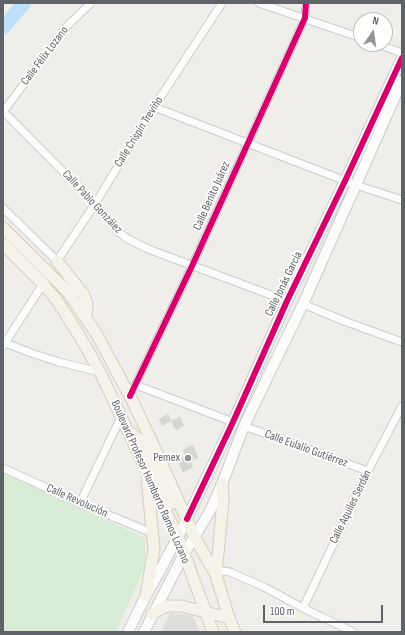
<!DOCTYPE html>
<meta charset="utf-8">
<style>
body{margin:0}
#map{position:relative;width:405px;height:635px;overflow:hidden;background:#efeeea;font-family:"Sofia Sans Condensed",sans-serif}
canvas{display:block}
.frame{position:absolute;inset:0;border:4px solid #5f6368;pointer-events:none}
.north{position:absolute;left:353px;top:12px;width:40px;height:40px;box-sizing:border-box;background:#fff;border:1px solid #bfc1c3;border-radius:50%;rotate:13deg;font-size:11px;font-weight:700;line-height:16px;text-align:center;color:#5f6368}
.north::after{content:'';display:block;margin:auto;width:14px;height:18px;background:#919496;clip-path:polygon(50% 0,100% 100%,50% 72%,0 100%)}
.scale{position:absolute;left:263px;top:605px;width:120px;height:18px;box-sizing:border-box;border:2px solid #5f6368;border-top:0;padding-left:5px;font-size:12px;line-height:14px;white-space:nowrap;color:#5f6368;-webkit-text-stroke:3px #fff;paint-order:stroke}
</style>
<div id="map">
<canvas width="405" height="635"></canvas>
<div class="frame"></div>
<div class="north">N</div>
<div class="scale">100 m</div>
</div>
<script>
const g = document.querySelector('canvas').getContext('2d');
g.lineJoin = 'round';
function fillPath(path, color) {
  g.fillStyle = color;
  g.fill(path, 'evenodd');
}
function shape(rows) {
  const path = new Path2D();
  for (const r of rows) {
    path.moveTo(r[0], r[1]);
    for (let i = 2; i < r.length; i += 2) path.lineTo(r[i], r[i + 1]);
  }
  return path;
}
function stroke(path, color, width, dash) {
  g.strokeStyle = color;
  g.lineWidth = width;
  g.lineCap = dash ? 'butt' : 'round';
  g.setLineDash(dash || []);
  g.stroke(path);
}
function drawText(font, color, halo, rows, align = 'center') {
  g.font = font + ' "Sofia Sans Condensed",sans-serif';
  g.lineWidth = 3.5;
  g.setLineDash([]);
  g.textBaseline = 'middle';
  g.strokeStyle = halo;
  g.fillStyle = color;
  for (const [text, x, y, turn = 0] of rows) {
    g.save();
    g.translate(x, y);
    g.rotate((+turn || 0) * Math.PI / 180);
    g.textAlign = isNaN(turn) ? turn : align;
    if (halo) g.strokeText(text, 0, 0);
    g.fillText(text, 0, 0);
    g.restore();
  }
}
const industrial = shape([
 [170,613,193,616,200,632,161,632]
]);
const green = shape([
 [3,472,145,538,145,566,116,632,3,632]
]);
const river = shape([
 [3,28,24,3]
]);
const building = shape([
 [168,414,171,421,162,426,159,419,168,414],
 [180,417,184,426,176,430,171,421,180,417],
 [193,445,198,457,190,461,193,467,183,472,177,460,186,456,183,450,193,445]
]);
const street = shape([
 [259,3,361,38],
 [377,44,402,53],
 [154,107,356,185,402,200],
 [3,111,95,204,119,232,126,238,148,249,287,301],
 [3,112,67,26,91,3],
 [3,208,57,261,95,204,154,107,222,3],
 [303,304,344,321,402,342],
 [3,342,31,353,59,362,100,372],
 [3,346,43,284],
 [136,385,233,422],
 [130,396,192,266,305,18,306,3],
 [244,426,368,471],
 [3,468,80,503,152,533],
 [80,503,121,417],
 [216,575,219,572,223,571,230,572,264,587,303,608,353,632],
 [303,608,368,471,402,406]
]);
const secondary = shape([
 [128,632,146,595,156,578,183,527,233,422,287,301,345,181,402,58],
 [144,632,184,554,210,511,222,484,244,426,303,304,402,81]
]);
const primary = shape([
 [3,228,67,291,96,333,134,404,157,453,194,536,216,575,229,618,235,632],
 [3,244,43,284,56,299,79,335,100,372,178,537,213,632],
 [57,261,84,295,87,305,86,317],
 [131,433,145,444,171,504],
 [216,575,223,501,222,484],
 [146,595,154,549,147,479],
 [152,614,162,608,168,606,181,606,229,618]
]);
const cycleway = shape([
 [130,396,192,266,305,18,306,3],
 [187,519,233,422,287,301,345,181,402,58]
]);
const markers = [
 [188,458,4,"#919496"]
];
const streetNames = [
 ["Calle Félix Lozano",45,56,-53],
 ["Calle Crispín Treviño",139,132,-58],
 ["Calle Benito Juárez",212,196,-66],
 ["Calle Pablo González",92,202,47],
 ["Calle Jonás García",284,284,-64],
 ["Calle Eulalio Gutiérrez",306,449,20],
 ["Boulevard Profesor Humberto Ramos Lozano",150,482,66],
 ["Calle Revolución",77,501,24],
 ["Calle Aquiles Serdán",351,507,-64]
];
const poiNames = [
 ["Pemex",180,458]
];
fillPath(industrial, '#dfddda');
fillPath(green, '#d8ebd6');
stroke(river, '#bfe0f9', 14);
fillPath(building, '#d6d5d3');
stroke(building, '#deddd9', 1);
stroke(street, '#cbcccc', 9);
stroke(secondary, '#cacacb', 12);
stroke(primary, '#d7ceb8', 13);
stroke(street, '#fdfcfc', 7);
stroke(secondary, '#fdfcfc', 10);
stroke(primary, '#f4f2e9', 11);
stroke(cycleway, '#d6006c', 6);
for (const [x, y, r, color] of markers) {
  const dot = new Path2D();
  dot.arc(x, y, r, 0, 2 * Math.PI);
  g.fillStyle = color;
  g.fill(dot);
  stroke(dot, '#fff', 1.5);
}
drawText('12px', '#5f6368', '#fff', streetNames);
drawText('12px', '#5f6368', '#fff', poiNames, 'right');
</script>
